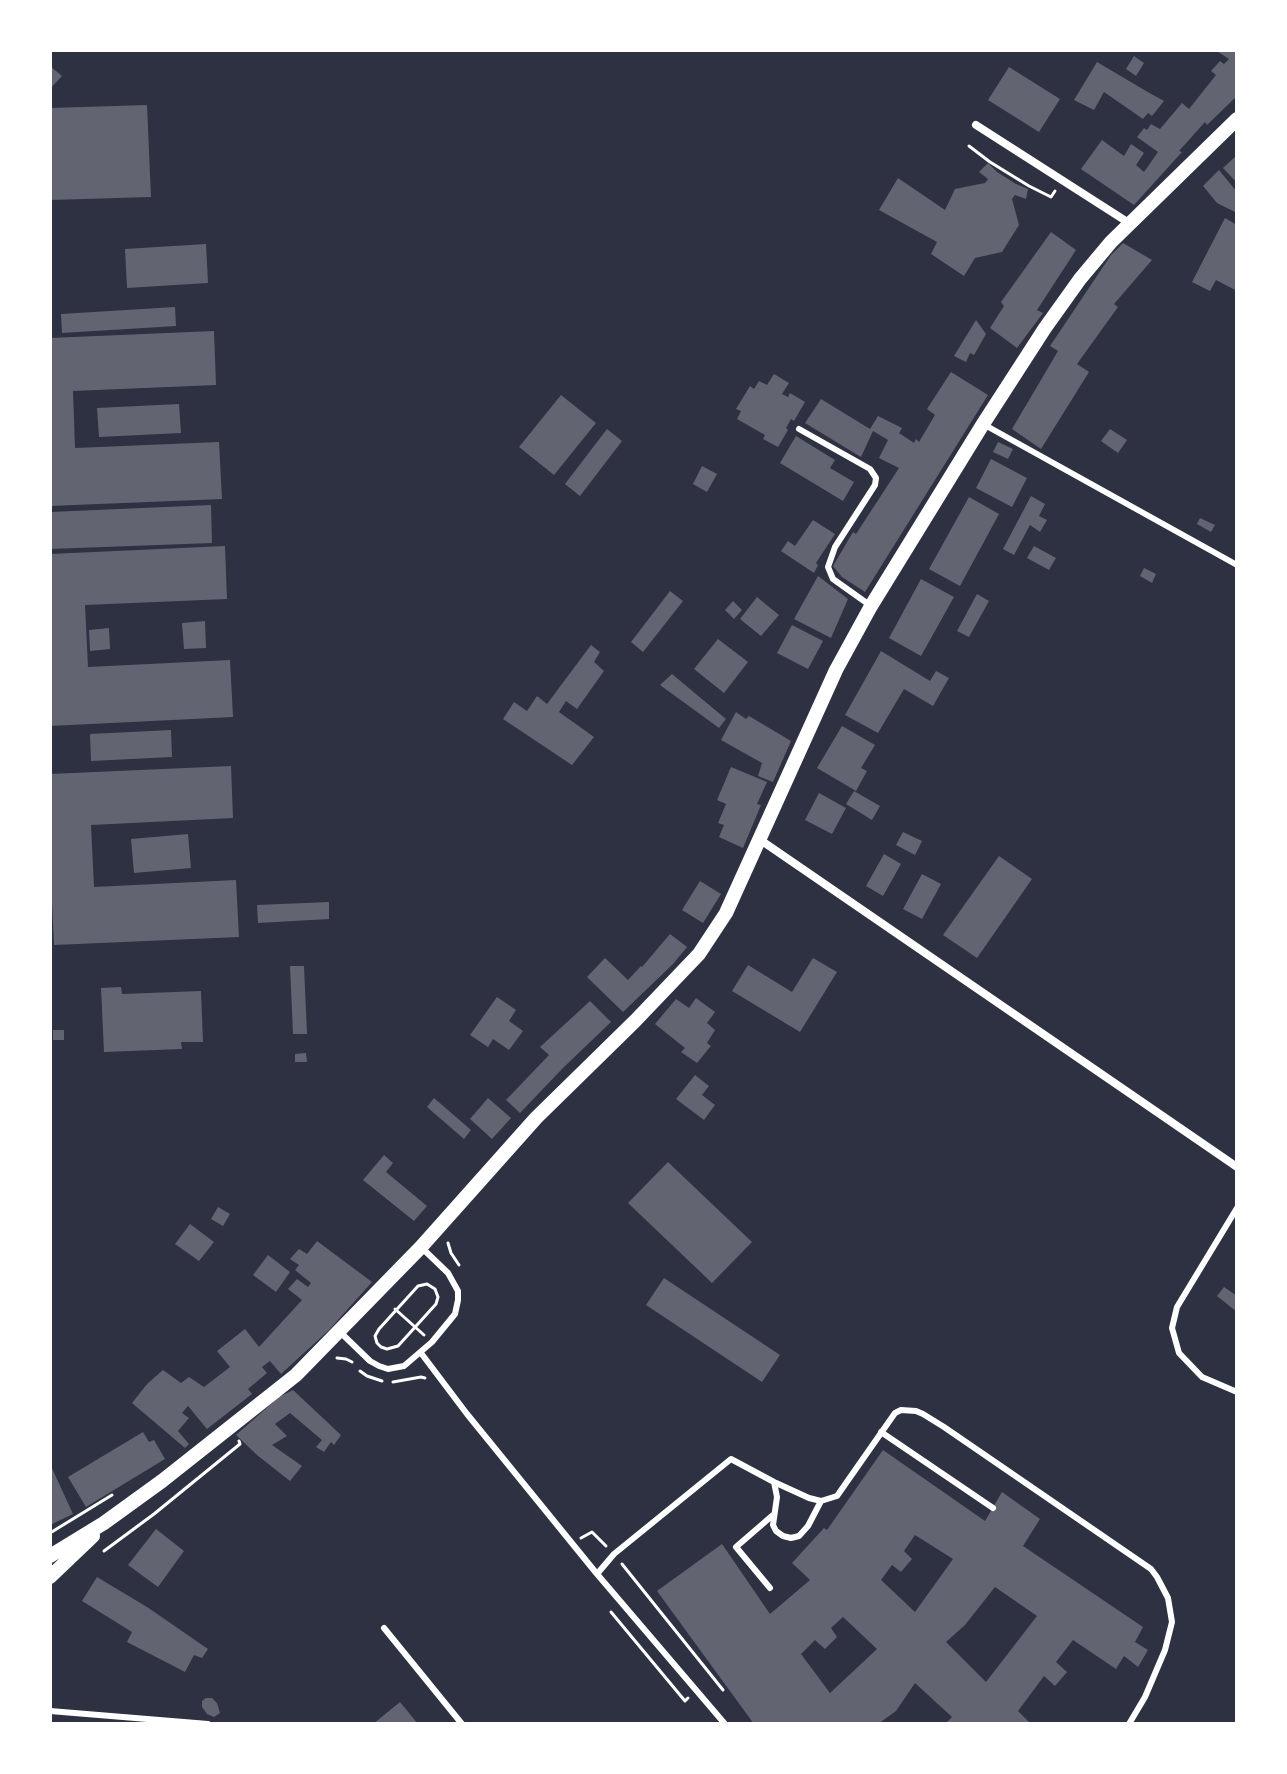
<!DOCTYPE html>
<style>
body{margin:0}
#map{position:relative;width:1287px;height:1774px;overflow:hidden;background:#2d3142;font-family:"IBM Plex Sans",sans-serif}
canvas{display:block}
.frame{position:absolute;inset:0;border:52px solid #fff;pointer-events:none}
</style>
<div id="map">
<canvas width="1287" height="1774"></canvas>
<div class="frame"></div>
</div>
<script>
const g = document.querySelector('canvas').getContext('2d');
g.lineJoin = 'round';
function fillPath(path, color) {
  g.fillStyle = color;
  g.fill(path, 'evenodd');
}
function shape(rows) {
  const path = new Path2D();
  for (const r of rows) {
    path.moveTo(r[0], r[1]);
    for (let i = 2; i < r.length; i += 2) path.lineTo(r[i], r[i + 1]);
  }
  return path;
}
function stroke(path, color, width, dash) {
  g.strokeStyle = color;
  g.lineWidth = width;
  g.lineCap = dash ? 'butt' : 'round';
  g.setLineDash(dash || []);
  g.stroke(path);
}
const building = shape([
 [1215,50,1237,50,1237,96,1207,125,1205,122,1179,151,1182,152,1134,205,1081,169,1102,140,1124,156,1131,144,1144,153,1136,165,1144,172,1158,152,1137,137,1144,128,1147,130,1151,124,1160,129,1182,103,1189,109,1216,75,1211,71,1220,61,1224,64,1229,59],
 [1134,56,1144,63,1136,76,1126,69],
 [1097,62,1146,91,1164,101,1152,116,1148,113,1143,119,1104,92,1094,110,1074,100],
 [50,66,62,76,50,89],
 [1009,67,1060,99,1039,132,988,100],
 [147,105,151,197,50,200,50,108],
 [1237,155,1237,183,1223,168],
 [988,163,997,172,1016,184,1028,189,1026,199,1015,195,1012,199,1019,225,1002,252,975,258,964,276,931,254,937,242,879,210,898,178,945,210,955,189,985,183,988,179,979,172],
 [1219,170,1237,192,1237,213,1217,203,1203,186],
 [1225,218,1237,225,1237,291,1216,280,1210,291,1192,282],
 [1051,232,1076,250,1037,310,1043,313,1017,348,990,328,1004,306,1001,302],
 [1123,243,1152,260,1114,304,1118,307,1077,364,1089,372,1041,449,1012,429,1058,351,1050,346,1111,255],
 [206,244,208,283,127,288,125,249],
 [175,307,176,326,62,333,61,314],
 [976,320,986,334,974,355,970,353,966,362,954,356],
 [214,331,216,385,73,391,75,448,219,442,222,499,50,506,50,338],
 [951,372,988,395,865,592,842,577,833,566,853,532,856,534,899,468,879,458,888,440,873,431,861,457,805,423,821,399,870,429,878,416,902,428,899,433,914,443,916,439,919,442,935,415,927,409],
 [774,374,789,383,782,394,788,397,790,393,805,402,794,421,791,419,786,428,788,430,778,447,763,439,765,435,737,419,741,411,736,409,750,386,754,389,759,381,767,385],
 [561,395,596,423,554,475,519,447],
 [179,404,181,433,99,437,97,408],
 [607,429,622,441,580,496,565,484],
 [1110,429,1127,440,1118,453,1101,441],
 [796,436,835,460,830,468,854,482,843,501,780,463],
 [998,442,1013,449,1008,459,993,452],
 [991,459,1027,478,1012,507,976,488],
 [702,466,717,474,707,492,693,484],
 [1031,496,1045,504,1039,516,1047,520,1040,532,1030,525,1014,555,1003,549],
 [969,497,999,514,960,586,929,569],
 [211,505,212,543,50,549,50,512],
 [1200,518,1215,525,1211,532,1197,524],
 [813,520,835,534,816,563,818,565,814,573,781,551,788,541,795,546],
 [225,546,227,599,85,605,88,667,230,660,233,717,50,726,50,554],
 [1034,546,1056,558,1049,570,1027,558],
 [1144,568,1156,574,1152,583,1140,576],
 [818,576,848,599,831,638,794,619],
 [921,579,954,597,921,656,889,638],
 [670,591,683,601,643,652,631,642],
 [977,594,989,601,969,637,957,631],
 [757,597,779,615,761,636,740,619],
 [733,601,742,610,734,619,725,610],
 [205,621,206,648,184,649,182,623],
 [792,625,823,641,808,669,777,653],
 [109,628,110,649,90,651,89,630],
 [718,639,748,662,724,693,694,669],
 [591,645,600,652,594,662,604,671,577,709,566,701,559,712,594,737,572,765,503,719,514,702,527,711,537,696,547,704],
 [881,651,930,681,936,671,949,678,933,706,904,689,878,733,845,715],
 [672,674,726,719,719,728,660,685],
 [736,712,746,719,749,716,791,741,773,782,758,776,762,763,721,740],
 [842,726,875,745,861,768,867,771,856,791,817,768],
 [171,730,172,757,91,761,90,734],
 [231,766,233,818,91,825,94,887,236,880,239,937,54,945,50,858,50,774],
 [731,767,767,782,757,804,761,805,743,848,719,837,724,825,718,823,726,804,717,800],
 [854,791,880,806,872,820,846,804],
 [819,793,846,808,832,834,805,820],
 [903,832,922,841,915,855,896,845],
 [188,834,191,868,134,873,131,839],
 [884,854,901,864,883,896,866,886],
 [999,856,1032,879,977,958,943,935],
 [922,874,941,884,922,919,903,909],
 [700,881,721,894,703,923,682,910],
 [329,902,329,919,258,923,257,905],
 [670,934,687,947,673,964,623,1012,587,977,605,958,628,980,641,966,642,967],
 [813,958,837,972,800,1032,732,991,748,965,792,992],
 [290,966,304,966,307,1034,293,1034],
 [121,987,122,994,201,991,203,1042,181,1042,182,1049,104,1052,101,988],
 [497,997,516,1010,509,1021,523,1031,509,1050,493,1039,488,1047,470,1035],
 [696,998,715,1012,707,1023,715,1030,707,1043,711,1046,697,1063,681,1052,685,1048,655,1024,676,999,689,1008],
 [590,1001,611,1022,563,1068,520,1113,506,1100,549,1055,540,1047],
 [53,1030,64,1030,64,1040,53,1040],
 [306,1053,307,1062,295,1062,295,1054],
 [695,1075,709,1086,702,1095,715,1105,704,1120,676,1099],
 [434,1098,471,1130,464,1139,427,1107],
 [488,1098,511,1118,492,1139,470,1119],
 [384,1155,393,1163,386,1172,427,1206,414,1221,363,1180],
 [668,1162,752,1242,712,1283,628,1203],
 [218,1207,230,1214,223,1226,211,1219],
 [190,1224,214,1242,199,1261,175,1244],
 [317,1241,372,1282,329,1330,281,1374,270,1361,262,1367,267,1373,248,1389,252,1394,207,1429,188,1406,182,1413,189,1418,178,1431,189,1444,185,1448,132,1403,147,1384,163,1370,181,1383,189,1377,204,1387,230,1367,217,1351,245,1329,259,1347,302,1300,288,1289,297,1279,308,1287,311,1283,295,1270,299,1265,290,1259,299,1249,307,1254],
 [268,1255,290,1272,276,1292,253,1275],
 [664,1278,780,1355,762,1382,646,1305],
 [1224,1287,1237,1296,1237,1312,1217,1296],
 [293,1390,341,1435,334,1445,331,1442,324,1452,316,1447,322,1440,290,1413,275,1424,287,1436,272,1445,302,1466,290,1481,257,1455,236,1435,279,1397],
 [143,1432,149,1442,154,1440,165,1459,86,1507,68,1477],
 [883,1450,985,1521,1002,1492,1040,1519,1023,1546,1143,1627,1135,1642,1148,1650,1138,1667,1124,1656,1116,1669,1073,1640,1056,1662,1067,1672,1055,1686,1044,1676,1018,1711,1031,1724,945,1724,952,1717,915,1683,896,1711,878,1724,754,1724,657,1591,722,1544,770,1614,810,1580,792,1563,824,1528,827,1530],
 [915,1535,953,1559,915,1612,881,1580,892,1565,901,1572,912,1559,904,1551],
 [995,1587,1037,1616,986,1682,946,1642,965,1625],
 [843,1617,877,1649,830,1693,801,1654,815,1640,825,1649,837,1637,831,1628],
 [50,1464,73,1514,50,1525],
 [156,1529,184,1551,158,1587,128,1565],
 [97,1577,147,1607,208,1649,202,1658,194,1655,185,1672,127,1642,132,1632,82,1601],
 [206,1698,212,1698,217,1703,220,1713,214,1717,207,1714,202,1707,202,1701],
 [400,1702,418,1724,373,1724]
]);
const path = shape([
 [969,146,990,162,1029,186,1051,197,1055,191],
 [448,1243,451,1253,459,1265],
 [427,1284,435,1289,438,1297,436,1304,398,1346,387,1349,381,1347,377,1343,375,1336,379,1329,418,1286,427,1284],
 [395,1309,424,1335],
 [337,1358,346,1359,352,1362],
 [360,1371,367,1376,382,1381],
 [393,1382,421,1377,425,1378],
 [50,1533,112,1495],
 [581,1538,592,1532,606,1546],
 [104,1551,154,1514,240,1444,239,1441],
 [622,1564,723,1690],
 [611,1612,685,1701,688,1698]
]);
const service = shape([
 [983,424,1237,565],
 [799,429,870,469,876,478,875,485,835,547,828,567,833,579,871,606],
 [1237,1208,1177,1307,1172,1328,1179,1353,1202,1377,1237,1392],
 [339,1331,370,1361,379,1366,388,1369,404,1366,432,1342,455,1314,458,1300,458,1291,448,1273,422,1248],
 [421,1353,467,1414,597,1574,725,1724],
 [881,1432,993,1508],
 [821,1501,837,1496,895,1413,901,1410,916,1411,923,1414,944,1427,1151,1569,1157,1577,1168,1598,1172,1622,1165,1650,1145,1697,1129,1724],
 [597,1574,614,1554,731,1459,774,1482,809,1498,821,1501,808,1526,799,1536,791,1538,783,1536,776,1531,773,1525,777,1497,774,1482],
 [770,1588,736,1547,773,1515],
 [384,1628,462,1724],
 [50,1711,208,1724]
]);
const minor = shape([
 [976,125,1129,223],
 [759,839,1237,1167]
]);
const tertiary = shape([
 [50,1556,104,1523,162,1481,296,1375,421,1247,536,1118,635,1021,699,954,726,913,836,670,871,606,983,424,1045,328,1080,279,1111,242,1237,119],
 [50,1577,93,1536]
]);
fillPath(building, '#626471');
stroke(path, '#fff', 3);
stroke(service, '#fff', 6);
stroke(minor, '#fff', 8);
stroke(tertiary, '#fff', 14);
</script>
